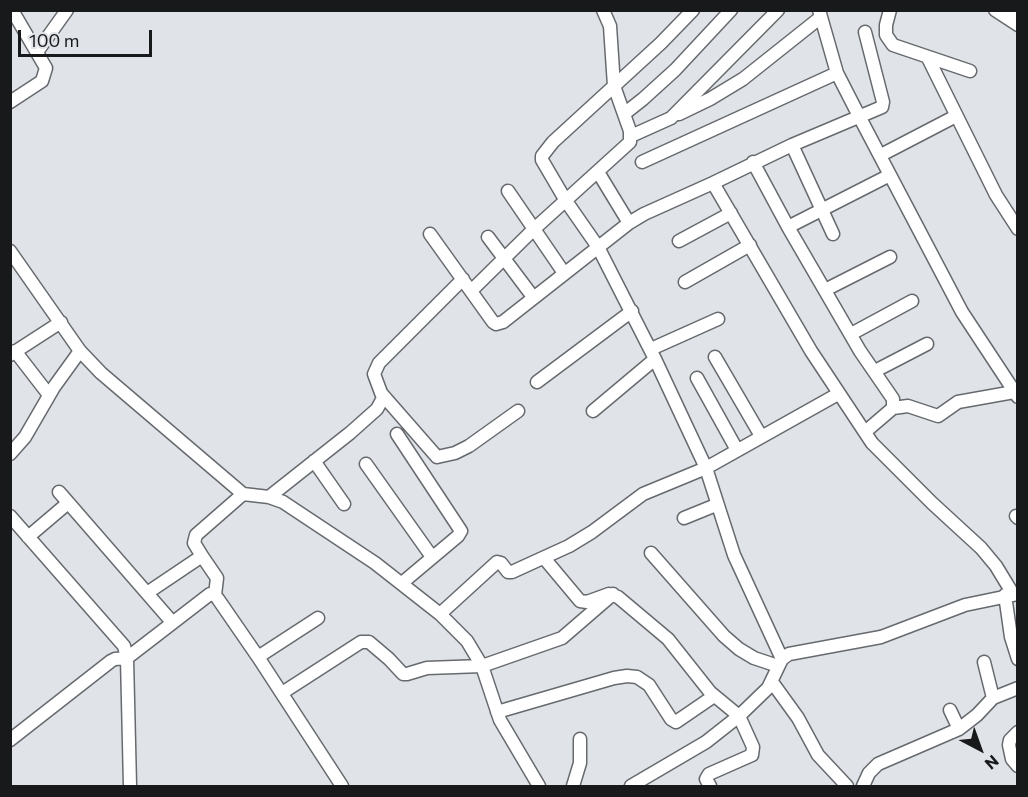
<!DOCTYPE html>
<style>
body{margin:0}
#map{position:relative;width:1028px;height:797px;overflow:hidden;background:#e0e3e8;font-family:Commissioner,sans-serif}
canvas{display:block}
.frame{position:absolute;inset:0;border:12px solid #18191b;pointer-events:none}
.north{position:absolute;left:950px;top:719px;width:60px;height:60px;-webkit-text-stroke:4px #e0e3e8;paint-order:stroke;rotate:139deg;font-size:16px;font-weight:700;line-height:24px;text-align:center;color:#18191b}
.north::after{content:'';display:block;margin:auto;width:21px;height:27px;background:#18191b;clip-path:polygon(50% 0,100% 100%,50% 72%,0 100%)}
.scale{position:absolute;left:18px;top:30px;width:134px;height:27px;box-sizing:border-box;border:3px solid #18191b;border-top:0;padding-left:8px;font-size:18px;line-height:21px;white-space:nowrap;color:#18191b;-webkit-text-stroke:4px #e0e3e8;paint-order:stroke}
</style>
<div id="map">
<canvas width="1028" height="797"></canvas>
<div class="frame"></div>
<div class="north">N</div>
<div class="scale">100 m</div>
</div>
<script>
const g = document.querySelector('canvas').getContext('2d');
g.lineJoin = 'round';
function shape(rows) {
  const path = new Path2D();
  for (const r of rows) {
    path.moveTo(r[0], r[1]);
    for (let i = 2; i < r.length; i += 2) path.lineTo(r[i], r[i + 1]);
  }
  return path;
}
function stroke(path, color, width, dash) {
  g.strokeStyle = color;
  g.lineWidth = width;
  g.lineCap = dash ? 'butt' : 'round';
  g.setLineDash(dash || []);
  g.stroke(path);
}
const minor = shape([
 [693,10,661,43,553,142,542,156,542,160,566,201,598,247,655,359,706,468,734,555,782,659],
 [819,10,837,73,859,116,962,312,1018,397],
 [890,10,886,25,886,35,893,45,970,71],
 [995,10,1018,25],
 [1013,10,1018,14],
 [37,52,67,10],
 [928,58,996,195,1018,229],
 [10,102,42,81,46,68,12,10],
 [624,114,643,99,675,70,731,10],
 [679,114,710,99,743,79,821,17],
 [631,136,671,118,778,10],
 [792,145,833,234],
 [881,155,956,116],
 [642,162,837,73],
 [753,162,788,227,860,351,893,399,893,408,865,432],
 [598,172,629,223],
 [713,183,811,351,872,443,932,503,981,548,996,566,1013,594],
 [508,191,564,273],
 [788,227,890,175],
 [430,234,493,322,496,324,503,322,629,223,644,214,713,183,792,145,882,107,883,102,865,32],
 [488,237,533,297],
 [679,241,731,213],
 [10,251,80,351,101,373,243,494,269,497,283,502,375,563,440,614,467,641,482,666,500,720,539,786],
 [685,282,750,245],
 [472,290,533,230,630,142,630,131,614,86,610,26,603,10],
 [825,290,890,257],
 [851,334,912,301],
 [651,349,718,319],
 [15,351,49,395],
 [10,355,61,322],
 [715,357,761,436],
 [875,371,927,344],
 [697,378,737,450],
 [537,382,632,311],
 [381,393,437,457,455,453,469,446,518,411],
 [893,408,908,406,938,416,958,402,1014,392],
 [593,411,655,359],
 [397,434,461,531,458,536,402,583],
 [10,454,25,437,54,387,80,351],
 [314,461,344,504],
 [366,464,432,557],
 [59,492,172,622],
 [269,497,350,433,377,409,383,398,374,374,379,363,463,279],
 [10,516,124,646,127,658,130,786],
 [1016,516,1018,518],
 [684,518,716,505],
 [28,537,68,503],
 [651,553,724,636,739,649,754,658,778,666],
 [202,556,217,578,215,595],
 [544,558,580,601,587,602,609,594,618,597,668,639,710,692,739,716,753,747,752,755,709,774,706,779,710,786],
 [147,593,202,556,194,543,196,535,243,494],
 [1005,595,1011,637,1018,659],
 [440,614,497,562,501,563,508,572,512,572,569,546,592,532,643,494,706,468,838,394],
 [258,657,318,618],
 [984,662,993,698],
 [772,682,798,718,818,755,847,786],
 [282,693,361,642,369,642,389,659,403,674,407,674,427,668,482,666,562,638,613,594],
 [950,710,959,729],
 [497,712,614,678,627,676,637,677,649,685,671,719,676,722,714,696],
 [1018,732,1010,740,1009,745,1012,759,1018,766],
 [10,740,111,661,115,659,127,658,210,594,215,595,218,599,258,657,342,786],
 [573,786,580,763,580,739],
 [631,786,706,742,739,716,768,688,782,659,789,654,881,637,965,605,1018,594],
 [863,786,869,773,878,764,959,729,977,715,993,698,1018,688]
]);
stroke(minor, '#666a6e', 15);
stroke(minor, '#fff', 12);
</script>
